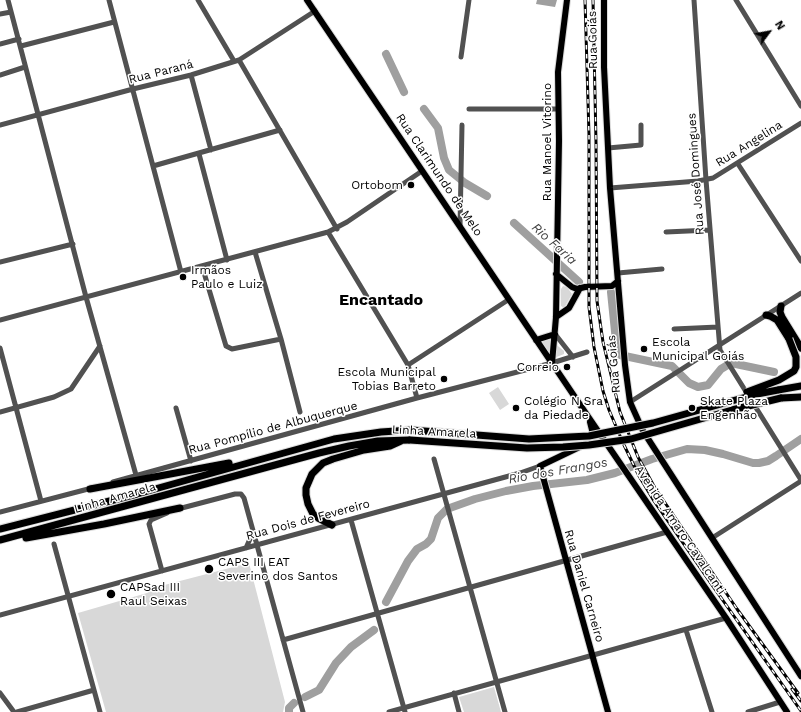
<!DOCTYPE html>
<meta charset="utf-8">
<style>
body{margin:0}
#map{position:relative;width:801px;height:712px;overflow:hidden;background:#fff;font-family:"Work Sans",sans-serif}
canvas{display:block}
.north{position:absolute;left:749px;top:12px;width:40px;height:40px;-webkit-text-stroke:3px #fff;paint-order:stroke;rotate:58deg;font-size:11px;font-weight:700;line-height:16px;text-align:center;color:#000}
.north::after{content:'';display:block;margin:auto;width:14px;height:18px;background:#000;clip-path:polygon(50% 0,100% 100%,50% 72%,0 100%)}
</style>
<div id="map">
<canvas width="801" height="712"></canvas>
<div class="north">N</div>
</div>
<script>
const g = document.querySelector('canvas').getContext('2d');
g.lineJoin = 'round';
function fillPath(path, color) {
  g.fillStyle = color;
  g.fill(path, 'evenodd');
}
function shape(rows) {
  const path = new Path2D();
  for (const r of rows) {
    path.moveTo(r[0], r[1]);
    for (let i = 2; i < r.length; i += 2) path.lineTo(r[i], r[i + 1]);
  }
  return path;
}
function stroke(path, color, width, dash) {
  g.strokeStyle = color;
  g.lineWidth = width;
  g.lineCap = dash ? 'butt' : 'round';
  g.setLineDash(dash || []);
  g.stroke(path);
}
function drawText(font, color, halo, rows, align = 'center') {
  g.font = font + ' "Work Sans",sans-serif';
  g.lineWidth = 3;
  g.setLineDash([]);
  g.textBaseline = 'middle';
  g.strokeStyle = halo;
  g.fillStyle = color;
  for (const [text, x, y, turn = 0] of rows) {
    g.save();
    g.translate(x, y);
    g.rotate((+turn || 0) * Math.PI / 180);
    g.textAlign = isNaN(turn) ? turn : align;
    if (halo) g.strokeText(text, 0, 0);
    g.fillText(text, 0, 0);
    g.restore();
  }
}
const green = shape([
 [563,286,567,287,572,294,564,308,561,306,561,289],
 [548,338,564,351,564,354,554,358,548,353,541,343],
 [498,387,509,404,500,410,489,393],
 [249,563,285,702,283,712,106,712,78,613,147,593,153,588],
 [494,687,501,712,464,712,459,697]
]);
const water = shape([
 [537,0,557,0,555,7,536,4]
]);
const river = shape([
 [386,54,404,92],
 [424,109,438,128,444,158,449,170,465,183,487,196],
 [514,223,579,282],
 [611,292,617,351,620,355,672,366,689,383,698,387,708,385,721,369,731,363,774,372],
 [386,602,408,561,417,549,426,544,431,539,438,518,447,509,475,499,506,491,533,486,587,480,615,473,652,459,687,449,705,450,723,454,753,463,759,463,768,461,776,456,801,439],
 [305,697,319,690,336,663,351,647,374,630],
 [289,712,289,708,294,703]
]);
const minor = shape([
 [8,0,86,297,136,475],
 [109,0,181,272],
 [198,0,234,61],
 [694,0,706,180,720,350,801,480],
 [736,0,801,106],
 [0,14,11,12],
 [0,44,19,39],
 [21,46,114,22],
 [461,57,469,0],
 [239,60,337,229],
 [0,75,25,67],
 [191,75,211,150],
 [469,109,558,109],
 [0,125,133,89,191,75,239,60,315,11],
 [608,148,641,145,641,125],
 [199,154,227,260],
 [738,164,801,261],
 [153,166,280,130],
 [610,188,698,181,713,178,801,123],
 [460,226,462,125],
 [328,232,408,365,417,398],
 [666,232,710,230],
 [255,252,281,339,300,412],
 [0,262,73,244],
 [202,266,226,346,232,349,281,339],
 [618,273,662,269],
 [0,320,328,232,347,222,422,171],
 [674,329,718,327],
 [555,334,573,357],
 [0,348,41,501],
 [408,365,508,300],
 [630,402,801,293],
 [176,408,191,461],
 [0,412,54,397,71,389,100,346],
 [434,459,505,712],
 [113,482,417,398,552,363,587,352],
 [178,509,235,494,241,494,244,498,303,712],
 [0,512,92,488],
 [351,520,405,712],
 [712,538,801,481],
 [54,544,100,712],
 [246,548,253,532],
 [162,571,149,524,151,520,167,513],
 [0,615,520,473,540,466],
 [686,630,712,712],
 [283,640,667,532],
 [0,693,14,712],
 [454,693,459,712],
 [17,712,94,690],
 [389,712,726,618],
 [748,712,780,702]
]);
const major = shape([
 [307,0,587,415,726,618,787,712],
 [604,0,604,67,610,188,625,365,630,402,643,431,801,676],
 [556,274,572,287,577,289,585,287,612,286,618,281],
 [556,317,569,308,580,288],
 [536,340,555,334],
 [552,363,556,317,559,141,558,72,567,0],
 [590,422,593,434,590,442,540,466,608,712]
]);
const highway = shape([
 [781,306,780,312,782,317,801,348],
 [766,315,770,316,777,320,789,339],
 [778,390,801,386],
 [781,398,801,397],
 [90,489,229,463],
 [332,525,318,518,313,514,308,504,306,495,306,488,312,474,323,463,333,459,364,450,390,446,401,441],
 [0,529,137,494,334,439,381,432,411,430],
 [26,538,104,524,180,508],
 [0,540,319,453,349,446,378,441,410,440]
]);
const rail = shape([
 [585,0,589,135,589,307,594,347,603,391,609,410,624,445,639,476,654,501,712,585,801,711],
 [593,0,596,142,597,301,603,342,620,412,638,457,655,488,737,609,798,693],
 [792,689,801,701]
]);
const highwayBridge = shape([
 [747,392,779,380,794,371,796,367,796,357,789,339],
 [411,430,529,439,589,436,653,423,757,394,778,390],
 [410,440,527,448,563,447,589,445,631,439,732,410,781,398]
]);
const markers = [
 [411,185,4,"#000"],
 [183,277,4,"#000"],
 [644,349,4,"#000"],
 [567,367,4,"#000"],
 [444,379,4,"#000"],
 [516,408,4,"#000"],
 [692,408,4,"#000"],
 [209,569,5,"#000"],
 [111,594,5,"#000"]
];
const streetNames = [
 ["Rua Goiás",593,40,-91],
 ["Rua Paraná",161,72,-14],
 ["Rua Manoel Vitorino",547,142,-90],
 ["Rua Angelina",749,144,-32],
 ["Rua José Domingues",696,174,-94],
 ["Rua Clarimundo de Melo",439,175,56],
 ["Rua Goiás",614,364,-95],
 ["Rua Pompílio de Albuquerque",273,428,-15],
 ["Linha Amarela",434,432,3],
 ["Linha Amarela",115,498,-16],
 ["Rua Dois de Fevereiro",308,520,-15],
 ["Avenida Amaro Cavalcanti",680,530,56],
 ["Rua Daniel Carneiro",584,586,74]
];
const poiNames = [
 ["Ortobom",403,185,"right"],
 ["Irmãos",191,270],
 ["Paulo e Luiz",191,284],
 ["Escola",652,342],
 ["Municipal Goiás",652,356],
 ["Correio",559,367,"right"],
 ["Escola Municipal",436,372,"right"],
 ["Tobias Barreto",436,386,"right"],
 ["Colégio N Sra",524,401],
 ["da Piedade",524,415],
 ["Skate Plaza",700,401],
 ["Engenhão",700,415],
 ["CAPS III EAT",218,562],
 ["Severino dos Santos",218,576],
 ["CAPSad III",120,587],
 ["Raul Seixas",120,601]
];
const waterNames = [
 ["Rio Faria",554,244,42],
 ["Rio dos Frangos",558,471,-10]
];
const districtNames = [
 ["Encantado",381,300]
];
fillPath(green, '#d8d8d8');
fillPath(water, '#9f9f9f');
stroke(river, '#9f9f9f', 8);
stroke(major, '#dbdbdb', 8);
stroke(highway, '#dbdbdb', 9);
stroke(minor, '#515151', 5);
stroke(major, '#000', 6);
stroke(highway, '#000', 7);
stroke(rail, '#000', 3);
stroke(rail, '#fff', 1.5, [4.5]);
stroke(highwayBridge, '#dbdbdb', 9, []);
stroke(highwayBridge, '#000', 7);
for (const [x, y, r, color] of markers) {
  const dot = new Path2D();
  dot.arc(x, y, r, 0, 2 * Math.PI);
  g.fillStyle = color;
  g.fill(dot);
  stroke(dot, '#fff', 1.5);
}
drawText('12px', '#000', '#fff', streetNames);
drawText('12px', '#000', '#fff', poiNames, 'left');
drawText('italic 13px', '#404040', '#fff', waterNames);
drawText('bold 16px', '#000', '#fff', districtNames);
</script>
